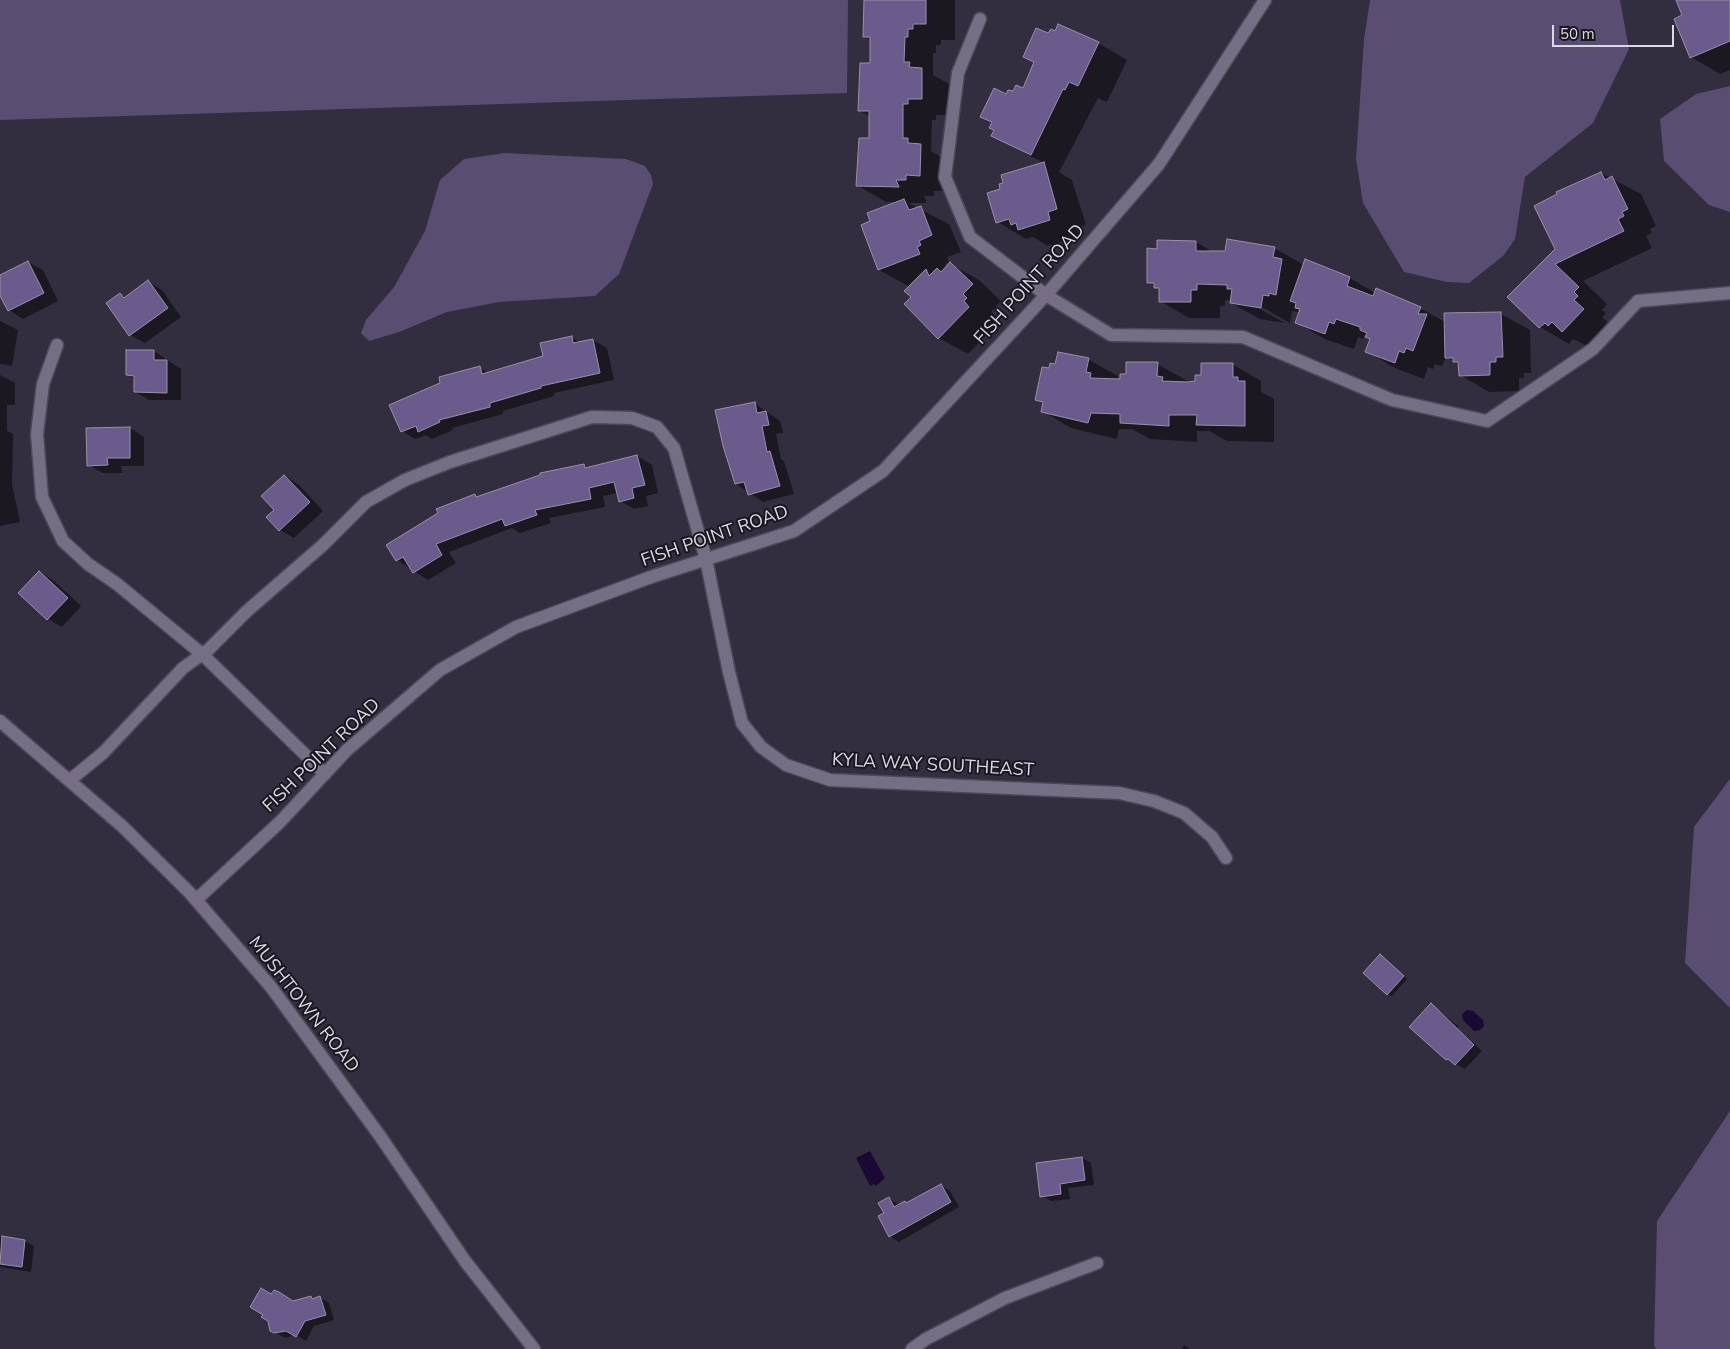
<!DOCTYPE html>
<style>
body{margin:0}
#map{position:relative;width:1730px;height:1349px;overflow:hidden;background:#332d40;font-family:"Nunito Sans",sans-serif}
canvas{display:block}
.scale{position:absolute;left:1552px;top:25px;width:122px;height:22px;box-sizing:border-box;border:2px solid #dcd8e5;border-top:0;padding-left:6px;font-size:15px;line-height:18px;white-space:nowrap;color:#dcd8e5;-webkit-text-stroke:4px #1a1720;paint-order:stroke}
</style>
<div id="map">
<canvas width="1730" height="1349"></canvas>
<div class="scale">50 m</div>
</div>
<script>
const g = document.querySelector('canvas').getContext('2d');
g.lineJoin = 'round';
function fillPath(path, color) {
  g.fillStyle = color;
  g.fill(path, 'evenodd');
}
function shape(rows) {
  const path = new Path2D();
  for (const r of rows) {
    path.moveTo(r[0], r[1]);
    for (let i = 2; i < r.length; i += 2) path.lineTo(r[i], r[i + 1]);
  }
  return path;
}
function stroke(path, color, width, dash) {
  g.strokeStyle = color;
  g.lineWidth = width;
  g.lineCap = dash ? 'butt' : 'round';
  g.setLineDash(dash || []);
  g.stroke(path);
}
function drawText(font, color, halo, rows, align = 'center') {
  g.font = font + ' "Nunito Sans",sans-serif';
  g.lineWidth = 4;
  g.setLineDash([]);
  g.textBaseline = 'middle';
  g.strokeStyle = halo;
  g.fillStyle = color;
  for (const [text, x, y, turn = 0] of rows) {
    g.save();
    g.translate(x, y);
    g.rotate((+turn || 0) * Math.PI / 180);
    g.textAlign = isNaN(turn) ? turn : align;
    if (halo) g.strokeText(text, 0, 0);
    g.fillText(text, 0, 0);
    g.restore();
  }
}
const green = shape([
 [0,0,848,0,847,93,0,120],
 [1370,0,1620,0,1629,49,1593,123,1525,177,1515,239,1503,256,1469,283,1447,282,1404,272,1363,203,1356,159,1364,39],
 [1730,86,1730,212,1709,205,1664,161,1660,119,1696,94],
 [505,153,626,159,645,166,651,175,653,184,619,274,595,296,499,302,447,312,399,332,369,341,361,333,366,320,394,287,425,231,440,180,464,159],
 [1730,779,1730,1008,1685,963,1694,827],
 [1730,1111,1730,1349,1656,1349,1654,1345,1657,1221]
]);
const water = shape([
 [1467,1010,1473,1011,1483,1020,1484,1026,1480,1030,1474,1031,1463,1020,1462,1014],
 [870,1151,885,1178,876,1186,874,1184,870,1186,856,1158]
]);
const shadow = shape([
 [865,0,955,0,955,40,941,40,941,45,936,45,936,53,933,53,933,75,951,85,950,115,936,115,936,120,932,120,931,151,949,162,948,191,934,191,934,196,924,196,927,203,908,203,949,224,961,252,947,257,949,262,945,264,947,267,950,264,979,280,1001,301,991,312,995,315,992,319,997,324,968,354,939,338,906,304,913,297,910,287,879,270,863,226,872,222,898,202,886,202,857,185,870,139,871,117,860,111,871,64,871,40,864,36],
 [1682,0,1730,0,1730,70,1720,74,1691,57],
 [1049,35,1098,43,1127,60,1107,102,1098,98,1059,172,1072,180,1086,225,1076,228,1079,236,1048,246,1033,237,1026,239,998,222,1005,183,1002,176,1044,163,993,136,996,130,993,123,982,116,1007,96,1023,90],
 [1601,173,1641,194,1656,226,1650,229,1652,233,1646,236,1652,248,1583,281,1607,304,1602,310,1606,313,1602,317,1612,326,1591,348,1573,339,1569,344,1540,327,1509,297,1556,250],
 [1196,242,1213,252,1274,248,1304,265,1306,260,1350,278,1375,293,1420,308,1445,322,1501,314,1530,330,1531,373,1524,373,1524,378,1519,378,1519,391,1489,392,1460,375,1460,365,1446,357,1442,366,1435,364,1433,369,1428,367,1424,379,1395,368,1366,351,1371,339,1365,335,1363,339,1358,337,1354,349,1325,339,1296,322,1301,310,1298,308,1298,312,1292,311,1290,323,1260,306,1260,309,1285,323,1260,319,1231,303,1232,300,1225,300,1225,306,1220,306,1220,318,1189,318,1160,301,1161,290,1148,282,1158,250],
 [28,262,43,270,58,301,23,319,9,310,0,294,0,276],
 [148,282,162,290,181,317,145,343,130,335,120,294,126,298],
 [0,321,18,330,12,366,0,364],
 [572,338,580,342,593,340,607,348,614,380,554,393,554,396,503,411,503,414,452,428,453,430,432,439,426,435,415,439,402,431,479,368,489,373,544,357],
 [154,351,181,369,181,400,149,400,135,392,135,379,127,375],
 [1059,353,1089,360,1118,376,1117,381,1121,381,1127,376,1157,364,1186,380,1186,383,1196,382,1232,364,1261,381,1261,392,1274,399,1274,442,1227,441,1209,431,1197,431,1197,442,1150,439,1132,429,1119,429,1117,439,1071,428,1042,411,1044,404,1036,399,1050,370,1056,366],
 [0,375,15,383,15,405,7,405,7,431,13,434,12,484,20,522,0,526],
 [754,403,780,421,783,433,776,434,781,459,784,461,794,494,763,502,736,484],
 [130,428,144,437,144,466,121,466,122,473,103,473,88,465],
 [637,456,652,465,658,493,646,496,648,506,634,509,620,501,618,493,603,496,605,507,549,518,551,523,520,533,512,528,449,552,456,563,428,580,397,560,475,496,478,498,584,465,589,468],
 [285,476,299,485,323,511,294,538,280,530,276,510],
 [40,572,54,581,81,606,62,627,48,619],
 [1381,956,1407,979,1392,996,1387,994],
 [1432,1005,1459,1027,1457,1028,1482,1051,1465,1069,1447,1059],
 [1082,1158,1091,1163,1094,1185,1068,1188,1070,1199,1051,1201,1042,1196],
 [941,1186,950,1191,959,1207,899,1242,889,1236,885,1213,889,1198,899,1205,907,1204],
 [0,1237,25,1241,34,1246,31,1272,0,1267],
 [271,1295,293,1302,311,1297,315,1299,320,1298,329,1303,334,1320,314,1326,306,1341,296,1335,285,1338,275,1332],
 [1184,1345,1190,1349,1182,1349]
]);
const building = shape([
 [864,0,926,0,926,24,913,24,913,29,908,29,908,37,905,37,904,62,910,62,909,67,922,68,922,99,908,99,908,104,903,104,903,138,908,138,908,143,921,144,920,176,906,175,906,180,896,180,899,187,856,186,859,138,869,138,869,111,858,111,860,63,870,63,870,37,863,37,864,0],
 [1676,0,1730,0,1730,41,1690,58,1674,19,1682,15,1676,0],
 [1058,24,1099,42,1078,86,1069,82,1065,90,1063,89,1031,155,991,136,994,130,989,128,992,122,980,117,994,88,1006,94,1008,90,1013,91,1016,85,1023,88,1034,62,1023,57,1036,28,1048,33,1051,29,1055,31,1058,24],
 [1044,162,1057,209,1048,212,1050,220,1018,230,1016,223,1011,225,1009,219,996,223,987,193,1000,189,999,184,1003,183,1001,175,1044,162],
 [1601,172,1605,180,1612,176,1628,209,1622,212,1624,216,1618,219,1624,231,1555,264,1579,287,1574,292,1578,296,1574,300,1584,309,1562,332,1552,322,1548,326,1545,323,1539,328,1507,297,1555,249,1534,206,1557,194,1556,192,1601,172],
 [904,199,909,210,921,206,932,235,919,241,921,245,917,247,920,254,878,270,861,225,870,221,867,213,904,199],
 [1227,239,1275,247,1273,257,1282,259,1276,295,1269,293,1269,296,1263,295,1261,308,1230,303,1232,289,1227,289,1227,285,1197,284,1197,290,1191,290,1191,302,1159,302,1159,288,1154,288,1154,283,1147,283,1147,248,1157,249,1157,240,1196,241,1196,251,1225,251,1227,239],
 [1305,259,1350,277,1347,286,1373,296,1376,288,1421,307,1418,314,1427,314,1413,351,1406,348,1404,353,1399,351,1395,363,1365,352,1370,339,1365,337,1367,333,1360,330,1360,327,1336,319,1334,324,1329,322,1325,334,1295,323,1300,309,1295,308,1296,303,1290,301,1305,259],
 [28,261,44,293,8,311,0,296,0,275,28,261],
 [950,262,973,284,963,294,967,298,964,301,969,307,938,339,904,304,911,297,904,291,926,269,929,276,937,268,941,272,950,262],
 [148,280,168,308,129,336,106,303,120,293,124,298,148,280],
 [1501,312,1503,357,1496,357,1496,362,1490,362,1490,375,1459,376,1458,362,1453,362,1453,358,1445,358,1444,313,1501,312],
 [572,336,573,343,593,339,600,373,541,386,541,388,490,403,490,407,439,420,440,422,418,432,416,426,401,432,389,405,440,383,439,377,480,366,482,374,543,356,540,343,572,336],
 [126,350,154,350,154,360,167,360,167,393,134,392,134,376,126,375,126,350],
 [1058,352,1089,358,1086,372,1091,373,1090,378,1120,379,1120,374,1126,374,1126,362,1158,362,1157,376,1163,377,1162,381,1188,382,1195,381,1195,375,1201,375,1201,363,1233,363,1233,377,1238,377,1238,381,1245,381,1245,426,1196,425,1197,415,1169,415,1169,426,1120,423,1120,414,1091,413,1088,423,1041,412,1043,402,1035,400,1042,367,1049,368,1050,363,1055,364,1058,352],
 [755,402,757,413,766,411,769,425,762,426,767,452,770,451,780,486,748,495,744,482,735,484,723,446,715,410,755,402],
 [130,427,130,458,107,458,108,465,87,466,86,428,130,427],
 [637,455,645,485,632,488,634,498,619,502,614,482,589,488,591,499,535,510,537,515,505,526,502,519,436,544,442,555,413,573,403,557,396,561,386,545,438,513,436,509,475,494,476,497,540,475,540,473,584,464,585,468,637,455],
 [284,475,310,502,279,531,266,517,274,510,261,496,284,475],
 [39,571,68,598,47,620,18,593,39,571],
 [1380,954,1404,976,1387,995,1363,973,1380,954],
 [1431,1003,1474,1045,1455,1065,1448,1059,1446,1060,1409,1027,1431,1003],
 [1082,1157,1085,1180,1060,1184,1061,1194,1040,1197,1036,1163,1082,1157],
 [941,1184,951,1202,889,1237,878,1216,884,1213,878,1203,889,1197,894,1207,905,1201,906,1203,941,1184],
 [2,1236,25,1240,22,1267,0,1264,2,1236],
 [261,1288,271,1294,274,1290,279,1292,293,1301,311,1296,312,1299,320,1296,326,1315,305,1321,296,1337,286,1331,274,1333,270,1331,268,1321,261,1317,263,1315,250,1307,261,1288]
]);
const minor = shape([
 [980,19,958,73,945,177,970,237,1046,295,1111,335,1243,337,1392,400,1487,421,1593,349,1638,301,1730,293],
 [57,345,43,384,37,434,42,497,63,541,88,564,117,584,202,654,325,774],
 [0,721,122,826,190,893,271,987,380,1136,465,1261,534,1349],
 [70,780,103,753,183,668,208,650,247,611,323,545,366,502,405,480,450,462,592,417,632,418,657,427,674,448,706,559,729,672,742,723,761,747,786,765,830,780,1119,793,1154,801,1184,813,1212,837,1226,858],
 [196,900,280,822,347,750,440,670,516,627,651,577,794,531,883,471,1046,295,1159,164,1265,0],
 [912,1349,926,1339,1005,1298,1097,1263]
]);
const streetNames = [
 ["FISH POINT ROAD",1030,285,-48],
 ["FISH POINT ROAD",715,537,-19],
 ["FISH POINT ROAD",322,756,-44],
 ["KYLA WAY SOUTHEAST",933,766,3],
 ["MUSHTOWN ROAD",303,1005,52]
];
fillPath(green, '#594d71');
fillPath(water, '#1b0833');
fillPath(shadow, '#0007');
fillPath(building, '#6b5a8c');
stroke(building, '#9891a8', 1);
stroke(minor, '#4d4858', 15);
stroke(minor, '#756e84', 12);
drawText('18px', '#dcd8e5', '#1a1720', streetNames);
</script>
